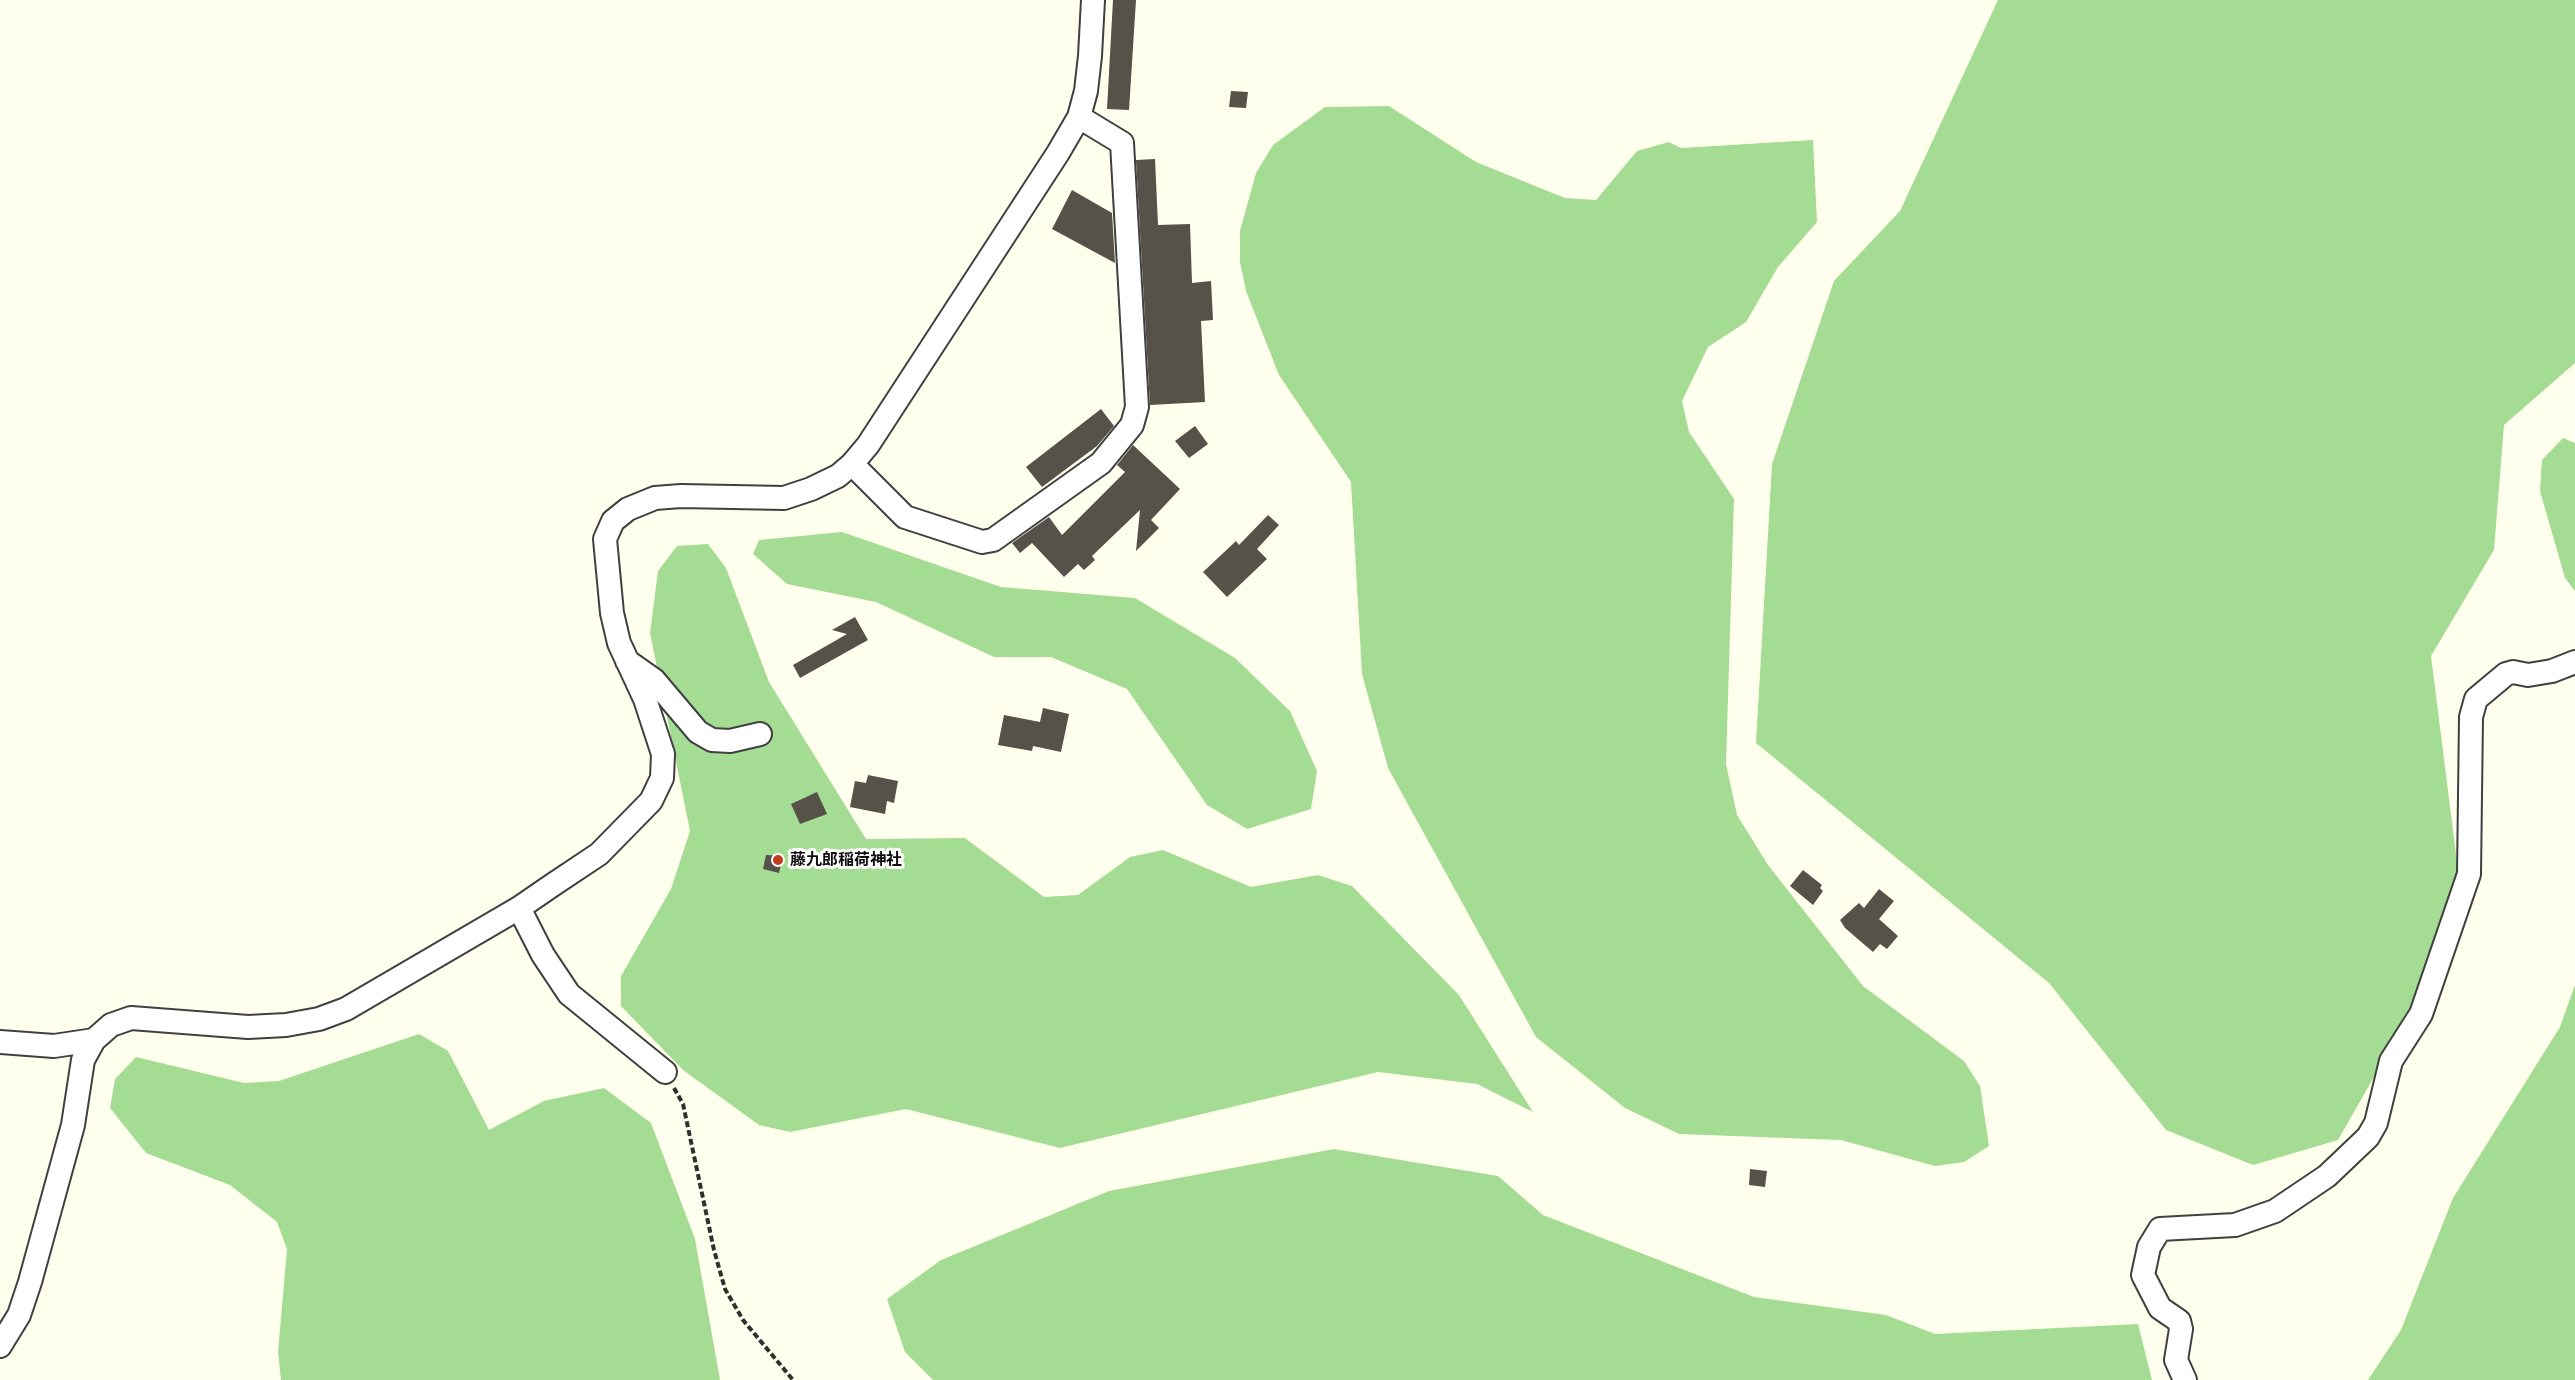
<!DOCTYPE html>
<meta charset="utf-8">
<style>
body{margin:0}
canvas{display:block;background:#ffffed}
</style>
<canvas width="2575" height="1380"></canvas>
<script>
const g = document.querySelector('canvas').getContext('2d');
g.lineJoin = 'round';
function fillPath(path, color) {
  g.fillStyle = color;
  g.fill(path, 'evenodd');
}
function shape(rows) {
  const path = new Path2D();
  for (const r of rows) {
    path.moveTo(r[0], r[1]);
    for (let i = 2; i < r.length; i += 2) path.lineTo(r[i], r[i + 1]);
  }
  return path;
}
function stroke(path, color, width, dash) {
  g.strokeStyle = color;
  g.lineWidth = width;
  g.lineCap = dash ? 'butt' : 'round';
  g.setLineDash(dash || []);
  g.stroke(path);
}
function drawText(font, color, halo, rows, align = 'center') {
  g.font = font + ' "Crimson Pro","Noto Sans JP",serif';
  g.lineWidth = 6;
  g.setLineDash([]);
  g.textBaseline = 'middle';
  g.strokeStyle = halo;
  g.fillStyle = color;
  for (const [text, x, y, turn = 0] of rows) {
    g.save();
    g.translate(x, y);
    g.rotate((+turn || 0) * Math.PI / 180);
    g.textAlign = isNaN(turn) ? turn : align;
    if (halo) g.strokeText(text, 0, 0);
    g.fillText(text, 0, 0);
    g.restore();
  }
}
const forest = shape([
 [1998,0,2575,0,2575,363,2504,425,2494,550,2431,656,2460,886,2399,1033,2338,1140,2253,1165,2166,1130,2049,983,1756,743,1772,464,1834,281,1900,211],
 [1389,106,1476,162,1565,198,1596,200,1637,151,1669,142,1681,148,1813,140,1817,222,1778,267,1746,322,1708,347,1682,401,1689,432,1734,499,1726,764,1737,815,1768,865,1863,986,1964,1061,1980,1086,1989,1146,1964,1162,1935,1166,1841,1140,1679,1134,1625,1108,1536,1037,1388,768,1362,674,1351,482,1279,375,1246,291,1240,262,1240,231,1256,173,1273,145,1325,107],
 [2563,438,2575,443,2575,591,2565,578,2540,491,2542,460],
 [842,532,1001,587,1135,598,1235,658,1290,711,1317,771,1311,809,1247,829,1207,805,1127,689,1051,657,994,657,876,602,787,584,753,554,759,540],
 [708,544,726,568,769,682,866,839,965,838,1044,897,1078,895,1130,857,1163,850,1251,887,1318,875,1352,886,1459,995,1533,1112,1477,1084,1378,1072,1060,1148,906,1109,790,1132,759,1125,683,1070,621,1006,621,976,671,889,690,831,650,633,658,571,677,546],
 [2575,985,2575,1380,2368,1380,2401,1330,2453,1198,2560,1027],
 [419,1034,448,1051,489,1130,544,1101,604,1088,651,1123,695,1239,720,1380,281,1380,278,1352,287,1249,277,1222,230,1185,146,1153,110,1108,115,1079,136,1057,244,1083,279,1081],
 [1334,1149,1498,1176,1543,1215,1754,1297,1886,1315,1935,1334,2138,1324,2152,1380,933,1380,905,1352,887,1299,941,1260,1109,1191]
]);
const building = shape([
 [1113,0,1136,0,1129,110,1107,109],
 [1231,91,1248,92,1246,108,1229,107],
 [1155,159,1158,225,1190,224,1192,283,1211,281,1213,320,1201,321,1205,402,1150,405,1136,160],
 [1072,190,1112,213,1115,263,1052,229],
 [1101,409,1114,426,1097,446,1042,487,1026,467],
 [1195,426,1208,444,1189,458,1175,441],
 [1133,445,1180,489,1151,520,1159,528,1136,551,1140,510,1092,556,1095,560,1084,570,1078,564,1064,577,1032,543,1020,553,1012,543,1049,517,1062,535,1125,472,1117,465],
 [1268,515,1279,525,1257,549,1267,559,1227,597,1203,572,1236,541,1239,545],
 [855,617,868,640,800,678,793,665,847,634,832,630],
 [1043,708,1069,714,1061,752,1033,746,1032,751,998,745,1004,715,1040,722],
 [868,775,898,781,894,803,887,801,885,814,850,807,855,781,866,783],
 [817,792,827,814,800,824,791,804],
 [766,855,783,856,779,873,763,869],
 [1803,870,1822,885,1820,888,1823,891,1813,905,1790,886],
 [1879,889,1894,901,1879,919,1898,936,1887,949,1880,944,1873,952,1845,928,1840,920,1859,903,1864,908],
 [1750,1169,1767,1171,1765,1187,1749,1185]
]);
const path = shape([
 [674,1088,683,1104,714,1250,725,1289,743,1320,793,1380]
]);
const minor = shape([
 [852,464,905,517,982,542,993,540,1101,463,1132,425,1137,407,1122,143,1079,117],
 [627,661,654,680,698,732,712,740,730,741,760,734],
 [519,908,543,955,569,994,665,1072],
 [0,1042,54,1046,94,1040],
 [0,1346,19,1315,30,1282,73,1125,83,1060,94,1040,111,1025,131,1018,248,1027,286,1025,319,1019,346,1009,519,908,554,884,599,854,651,801,662,778,663,754,645,699,619,643,612,613,605,539,613,521,628,509,655,498,681,496,784,498,811,489,838,476,852,464,868,445,1058,153,1079,117,1086,91,1090,56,1093,0],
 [2185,1380,2176,1360,2181,1329,2179,1321,2160,1308,2143,1275,2149,1247,2160,1229,2235,1225,2275,1211,2327,1176,2368,1137,2376,1123,2391,1061,2421,1014,2469,874,2471,717,2476,699,2506,674,2513,672,2528,675,2552,671,2575,662]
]);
const markers = [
 [778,860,6,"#c33a1f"]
];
const poiNames = [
 ["藤九郎稲荷神社",790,860]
];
fillPath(forest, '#a5dc94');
fillPath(building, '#565149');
stroke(minor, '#404040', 26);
stroke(path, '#2f2f2f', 4, [6, 3]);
stroke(minor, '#fff', 22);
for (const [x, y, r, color] of markers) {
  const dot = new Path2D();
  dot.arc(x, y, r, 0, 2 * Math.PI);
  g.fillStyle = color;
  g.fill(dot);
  stroke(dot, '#fff', 2);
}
drawText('bold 16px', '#0d0d0d', '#fff', poiNames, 'left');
</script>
